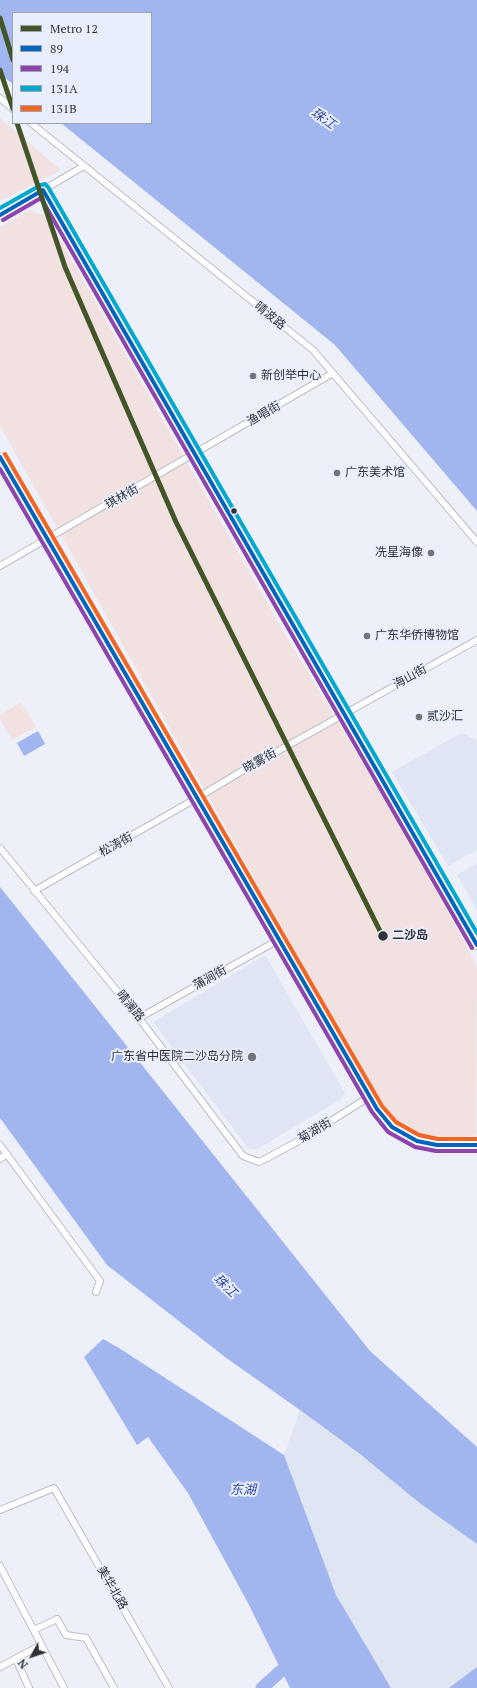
<!DOCTYPE html>
<meta charset="utf-8">
<style>
body{margin:0}
#map{position:relative;width:477px;height:1688px;overflow:hidden;background:#edf0f8;font-family:"PT Serif",serif}
canvas{display:block}
.legend{position:absolute;left:12px;top:12px;width:140px;height:112px;box-sizing:border-box;background:#e9eefc;border:1px solid #9fa3ae;margin:0;padding:5px 7px;list-style:none;font-size:12px;color:#303238}
.legend li{display:flex;align-items:center;gap:8px;height:20px}
.legend b{width:20px;border:1px solid #9fa3ae}
.north{position:absolute;left:12px;top:1636px;width:40px;height:40px;-webkit-text-stroke:3px #e9eefc;paint-order:stroke;rotate:230deg;font-size:11px;font-weight:700;line-height:16px;text-align:center;color:#303238}
.north::after{content:'';display:block;margin:auto;width:14px;height:18px;background:#303238;clip-path:polygon(50% 0,100% 100%,50% 72%,0 100%)}
</style>
<div id="map">
<canvas width="477" height="1688"></canvas>
<ul class="legend">
<li><b style="height:5px;background:#435428"></b>Metro 12</li>
<li><b style="height:5px;background:#0065bd"></b>89</li>
<li><b style="height:5px;background:#8e44ad"></b>194</li>
<li><b style="height:5px;background:#00a9ce"></b>131A</li>
<li><b style="height:5px;background:#f26522"></b>131B</li>
</ul>
<div class="north">N</div>
</div>
<script>
const g = document.querySelector('canvas').getContext('2d');
g.lineJoin = 'round';
function fillPath(path, color) {
  g.fillStyle = color;
  g.fill(path, 'evenodd');
}
function shape(rows) {
  const path = new Path2D();
  for (const r of rows) {
    path.moveTo(r[0], r[1]);
    for (let i = 2; i < r.length; i += 2) path.lineTo(r[i], r[i + 1]);
  }
  return path;
}
function stroke(path, color, width, dash) {
  g.strokeStyle = color;
  g.lineWidth = width;
  g.lineCap = dash ? 'butt' : 'round';
  g.setLineDash(dash || []);
  g.stroke(path);
}
function drawText(font, color, halo, rows, align = 'center') {
  g.font = font + ' "PT Serif","Noto Sans SC",serif';
  g.lineWidth = 4;
  g.setLineDash([]);
  g.textBaseline = 'middle';
  g.strokeStyle = halo;
  g.fillStyle = color;
  for (const [text, x, y, turn = 0] of rows) {
    g.save();
    g.translate(x, y);
    g.rotate((+turn || 0) * Math.PI / 180);
    g.textAlign = isNaN(turn) ? turn : align;
    if (halo) g.strokeText(text, 0, 0);
    g.fillText(text, 0, 0);
    g.restore();
  }
}
const built = shape([
 [461,733,477,740,477,850,448,866,392,772],
 [477,863,477,910,457,875],
 [265,955,345,1093,340,1100,257,1149,248,1148,153,1022],
 [300,1410,477,1544,477,1688,390,1688,336,1595,284,1455]
]);
const green = shape([
 [0,118,61,170,0,201],
 [30,210,47,217,282,629,411,844,477,966,476,1135,458,1138,438,1139,420,1134,404,1127,388,1112,376,1095,0,426,0,227],
 [21,702,36,727,12,740,0,719,0,715]
]);
const water = shape([
 [0,0,477,0,477,511,335,345,61,123,151,123,151,13,13,13,13,84,0,74],
 [38,731,45,744,24,756,17,743],
 [0,887,370,1351,477,1447,477,1544,421,1504,361,1455,300,1410,225,1357,107,1265,0,1118],
 [103,1339,119,1348,284,1455,336,1595,391,1688,290,1688,248,1603,188,1493,148,1437,137,1445,84,1357],
 [477,1667,477,1688,449,1688]
]);
const river = shape([
 [262,1688,281,1671]
]);
const street = shape([
 [0,98,13,109],
 [31,123,313,350,477,542],
 [43,190,84,166],
 [0,566,333,373],
 [0,848,139,1018,243,1156,259,1162,267,1158,304,1138,369,1097],
 [34,891,197,798,242,771,477,640],
 [139,1018,280,939],
 [0,1145,100,1281,96,1292],
 [0,1159,7,1154],
 [0,1510,54,1488,169,1688],
 [0,1566,64,1688],
 [34,1630,57,1619,66,1635,86,1638,114,1688],
 [16,1659,29,1688],
 [0,1667,41,1645]
]);
const secondary = shape([
 [0,215,43,190,477,945],
 [0,457,377,1109,392,1127,417,1141,437,1145,477,1145]
]);
const bus1 = shape([
 [0,215,43,190,477,945],
 [0,457,377,1109,392,1127,417,1141,437,1145,477,1145]
]);
const bus2 = shape([
 [3,220,41,198,472,948],
 [0,469,372,1112,388,1132,415,1147,436,1151,477,1151]
]);
const bus3 = shape([
 [0,208,41,185,45,184,48,187,477,933]
]);
const bus4 = shape([
 [5,454,382,1106,396,1122,419,1135,438,1139,477,1139]
]);
const metro1 = shape([
 [0,18,13,60],
 [0,70,13,109],
 [17,123,65,267,176,522,383,937]
]);
const markers = [
 [253,376,4,"#72747b"],
 [337,473,4,"#72747b"],
 [234,511,3.5,"#303238"],
 [431,553,4,"#72747b"],
 [367,636,4,"#72747b"],
 [419,717,4,"#72747b"],
 [383,936,5.5,"#303238"],
 [252,1057,5,"#72747b"]
];
const streetNames = [
 ["晴波路",270,316,39],
 ["渔唱街",264,414,-30],
 ["琪林街",122,497,-30],
 ["海山街",410,677,-29],
 ["晓雾街",260,761,-29],
 ["松涛街",116,845,-29],
 ["蒲涧街",210,978,-29],
 ["晴澜路",130,1006,51],
 ["菊湖街",315,1131,-31],
 ["美华北路",112,1588,60]
];
const poiNames = [
 ["新创举中心",261,376],
 ["广东美术馆",345,473],
 ["冼星海像",423,553,"right"],
 ["广东华侨博物馆",375,636],
 ["贰沙汇",427,717],
 ["广东省中医院二沙岛分院",243,1057,"right"]
];
const stopNames = [
 ["二沙岛",392,936]
];
const waterNames = [
 ["珠江",323,119,35],
 ["珠江",225,1286,44],
 ["东湖",243,1490]
];
fillPath(built, '#dfe5f3');
fillPath(green, '#f2e1e1');
fillPath(water, '#a1b5ef');
stroke(river, '#a1b5ef', 13);
stroke(street, '#bdbec4', 8);
stroke(secondary, '#bdbec4', 10);
stroke(street, '#fcfdfe', 6);
stroke(secondary, '#f9f7f7', 8);
stroke(bus1, '#0065bd', 4);
stroke(bus2, '#8e44ad', 4);
stroke(bus3, '#00a9ce', 4);
stroke(bus4, '#f26522', 4);
stroke(metro1, '#435428', 5);
for (const [x, y, r, color] of markers) {
  const dot = new Path2D();
  dot.arc(x, y, r, 0, 2 * Math.PI);
  g.fillStyle = color;
  g.fill(dot);
  stroke(dot, '#e9eefc', 1.5);
}
drawText('12px', '#303238', '#e9eefc', streetNames);
drawText('12px', '#303238', '#e9eefc', poiNames, 'left');
drawText('bold 12px', '#303238', '#e9eefc', stopNames, 'left');
drawText('italic 13px', '#3049a4', '#e9eefc', waterNames);
</script>
